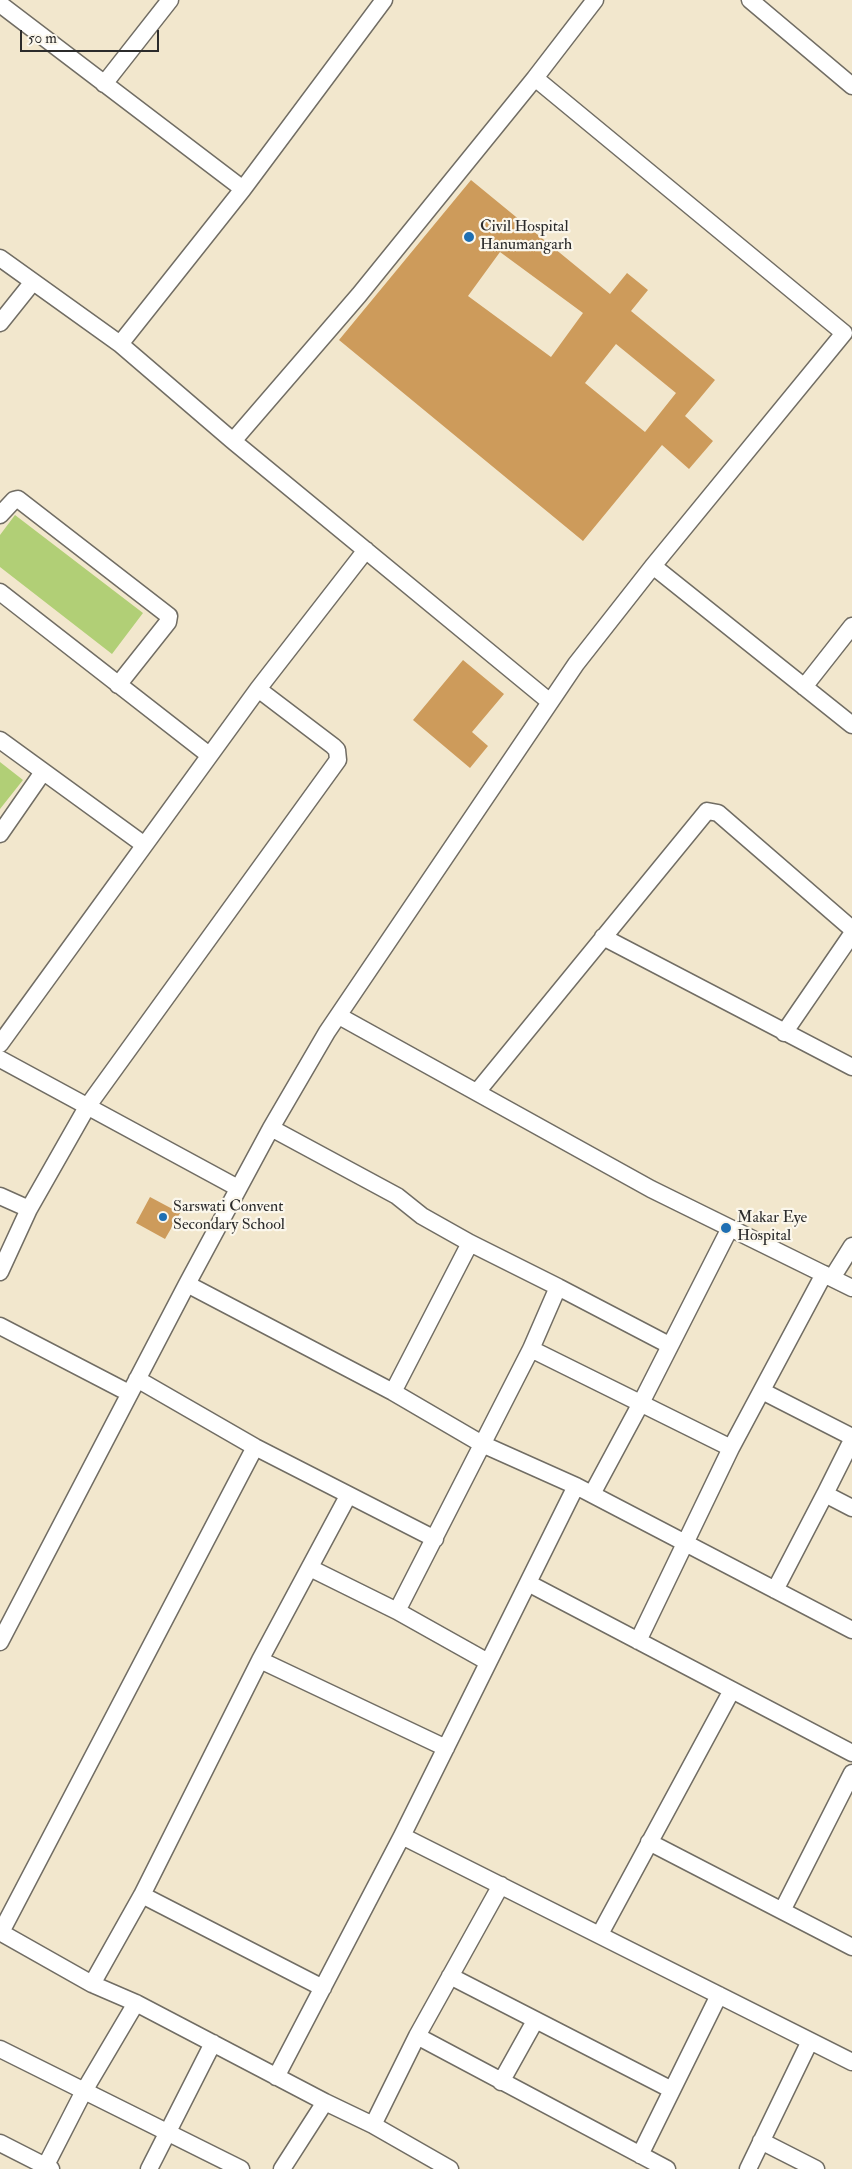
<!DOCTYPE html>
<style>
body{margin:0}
#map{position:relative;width:852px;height:2169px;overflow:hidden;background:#f2e7cd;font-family:"IM FELL Double Pica",serif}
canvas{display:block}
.scale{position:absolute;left:20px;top:30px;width:139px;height:22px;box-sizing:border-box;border:2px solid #2b2b2b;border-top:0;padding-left:6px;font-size:15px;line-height:18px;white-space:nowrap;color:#2b2b2b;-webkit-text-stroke:4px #fbf7ec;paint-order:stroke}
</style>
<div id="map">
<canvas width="852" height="2169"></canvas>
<div class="scale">50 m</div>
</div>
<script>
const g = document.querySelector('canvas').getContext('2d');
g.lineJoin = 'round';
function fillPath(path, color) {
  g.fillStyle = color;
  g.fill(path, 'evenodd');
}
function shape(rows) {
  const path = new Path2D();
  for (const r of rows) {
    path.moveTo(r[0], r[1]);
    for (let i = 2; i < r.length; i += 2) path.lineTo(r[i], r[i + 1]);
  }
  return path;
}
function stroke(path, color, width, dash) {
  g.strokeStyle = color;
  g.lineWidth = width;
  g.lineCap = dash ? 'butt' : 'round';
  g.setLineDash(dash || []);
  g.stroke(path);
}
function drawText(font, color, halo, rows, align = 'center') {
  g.font = font + ' "IM FELL Double Pica",serif';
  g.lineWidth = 4.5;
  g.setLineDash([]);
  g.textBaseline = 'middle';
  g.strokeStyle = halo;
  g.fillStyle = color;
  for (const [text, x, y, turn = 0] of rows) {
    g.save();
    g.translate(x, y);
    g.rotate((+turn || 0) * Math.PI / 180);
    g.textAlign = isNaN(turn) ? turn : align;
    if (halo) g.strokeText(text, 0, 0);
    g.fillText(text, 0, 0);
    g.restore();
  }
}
const green = shape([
 [15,515,143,613,112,654,0,567,0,535],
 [0,762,23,780,0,809]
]);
const building = shape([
 [471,180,610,294,627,273,648,290,631,311,715,380,685,416,713,441,689,469,662,445,583,541,339,340],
 [500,252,583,313,551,357,468,296],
 [616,344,676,393,645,432,585,383],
 [463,660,504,694,472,732,488,746,470,768,413,720],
 [150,1197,180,1213,165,1239,136,1223]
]);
const street = shape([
 [750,0,852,86],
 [0,4,243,189],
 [104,84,170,0],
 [0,258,120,344,233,441,550,702],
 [0,323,32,283],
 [120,344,243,189,384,0],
 [233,441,359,295,535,78],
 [0,515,14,500,18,499,169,616,168,622,118,685],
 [653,566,852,725],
 [0,592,209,755],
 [804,687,852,626],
 [0,740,143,844],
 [0,834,43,772],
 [603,937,852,1067],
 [339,1016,651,1189,852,1288],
 [784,1033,852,934],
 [0,1044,258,689,366,550],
 [0,1059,238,1188],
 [477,1092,707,811,718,813,852,929],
 [271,1128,397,1196,422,1216,470,1243,558,1287],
 [0,1196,29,1209,0,1272],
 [29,1209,87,1107,338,760,337,750,333,746,258,689],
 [832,1278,852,1246],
 [187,1284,393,1392,482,1444,576,1486,852,1630],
 [0,1326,129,1393],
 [531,1349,731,1448],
 [137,1379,255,1447,435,1539],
 [762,1391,852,1437],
 [393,1392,470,1243],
 [592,1494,641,1403,730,1228],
 [825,1494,852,1440],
 [310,1568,397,1611,488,1662],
 [528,1583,852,1753],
 [775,1590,825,1494,852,1508],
 [397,1611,531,1349,558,1287,669,1345],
 [638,1641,731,1448,824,1274],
 [0,1642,187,1284,271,1128,327,1032,576,664,653,566,844,333,535,78,595,0],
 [260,1660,446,1748],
 [402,1836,852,2062],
 [649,1842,852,1947],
 [142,1895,323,1988],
 [783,1909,852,1773],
 [0,1932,92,1984,136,2003,325,2102,373,2125,450,2169],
 [1,1932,255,1447],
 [600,1934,732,1690],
 [450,1976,672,2090],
 [92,1984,142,1895,260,1660,348,1496],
 [417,2036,667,2169],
 [0,2049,241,2169],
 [276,2077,402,1836,576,1486],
 [501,2082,535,2021],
 [373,2125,417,2036,501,1885],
 [761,2141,816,2169],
 [0,2143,51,2169],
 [640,2155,719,1995],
 [44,2169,84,2091,136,2003],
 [149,2169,213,2043],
 [282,2169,325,2102],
 [748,2169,810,2041]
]);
const markers = [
 [469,237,6,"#1f6fb2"],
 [163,1217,5,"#1f6fb2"],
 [726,1228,6,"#1f6fb2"]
];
const poiNames = [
 ["Civil Hospital",480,228],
 ["Hanumangarh",480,246],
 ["Sarswati Convent",173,1208],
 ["Secondary School",173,1226],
 ["Makar Eye",737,1219],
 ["Hospital",737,1237]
];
fillPath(green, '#b1cf76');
fillPath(building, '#cd9b5b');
stroke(street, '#716d64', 19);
stroke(street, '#fff', 16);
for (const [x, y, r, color] of markers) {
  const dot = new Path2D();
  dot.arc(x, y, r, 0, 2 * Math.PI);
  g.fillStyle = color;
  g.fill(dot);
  stroke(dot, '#fbf7ec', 2);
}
drawText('16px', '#2b2b2b', '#fbf7ec', poiNames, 'left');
</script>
